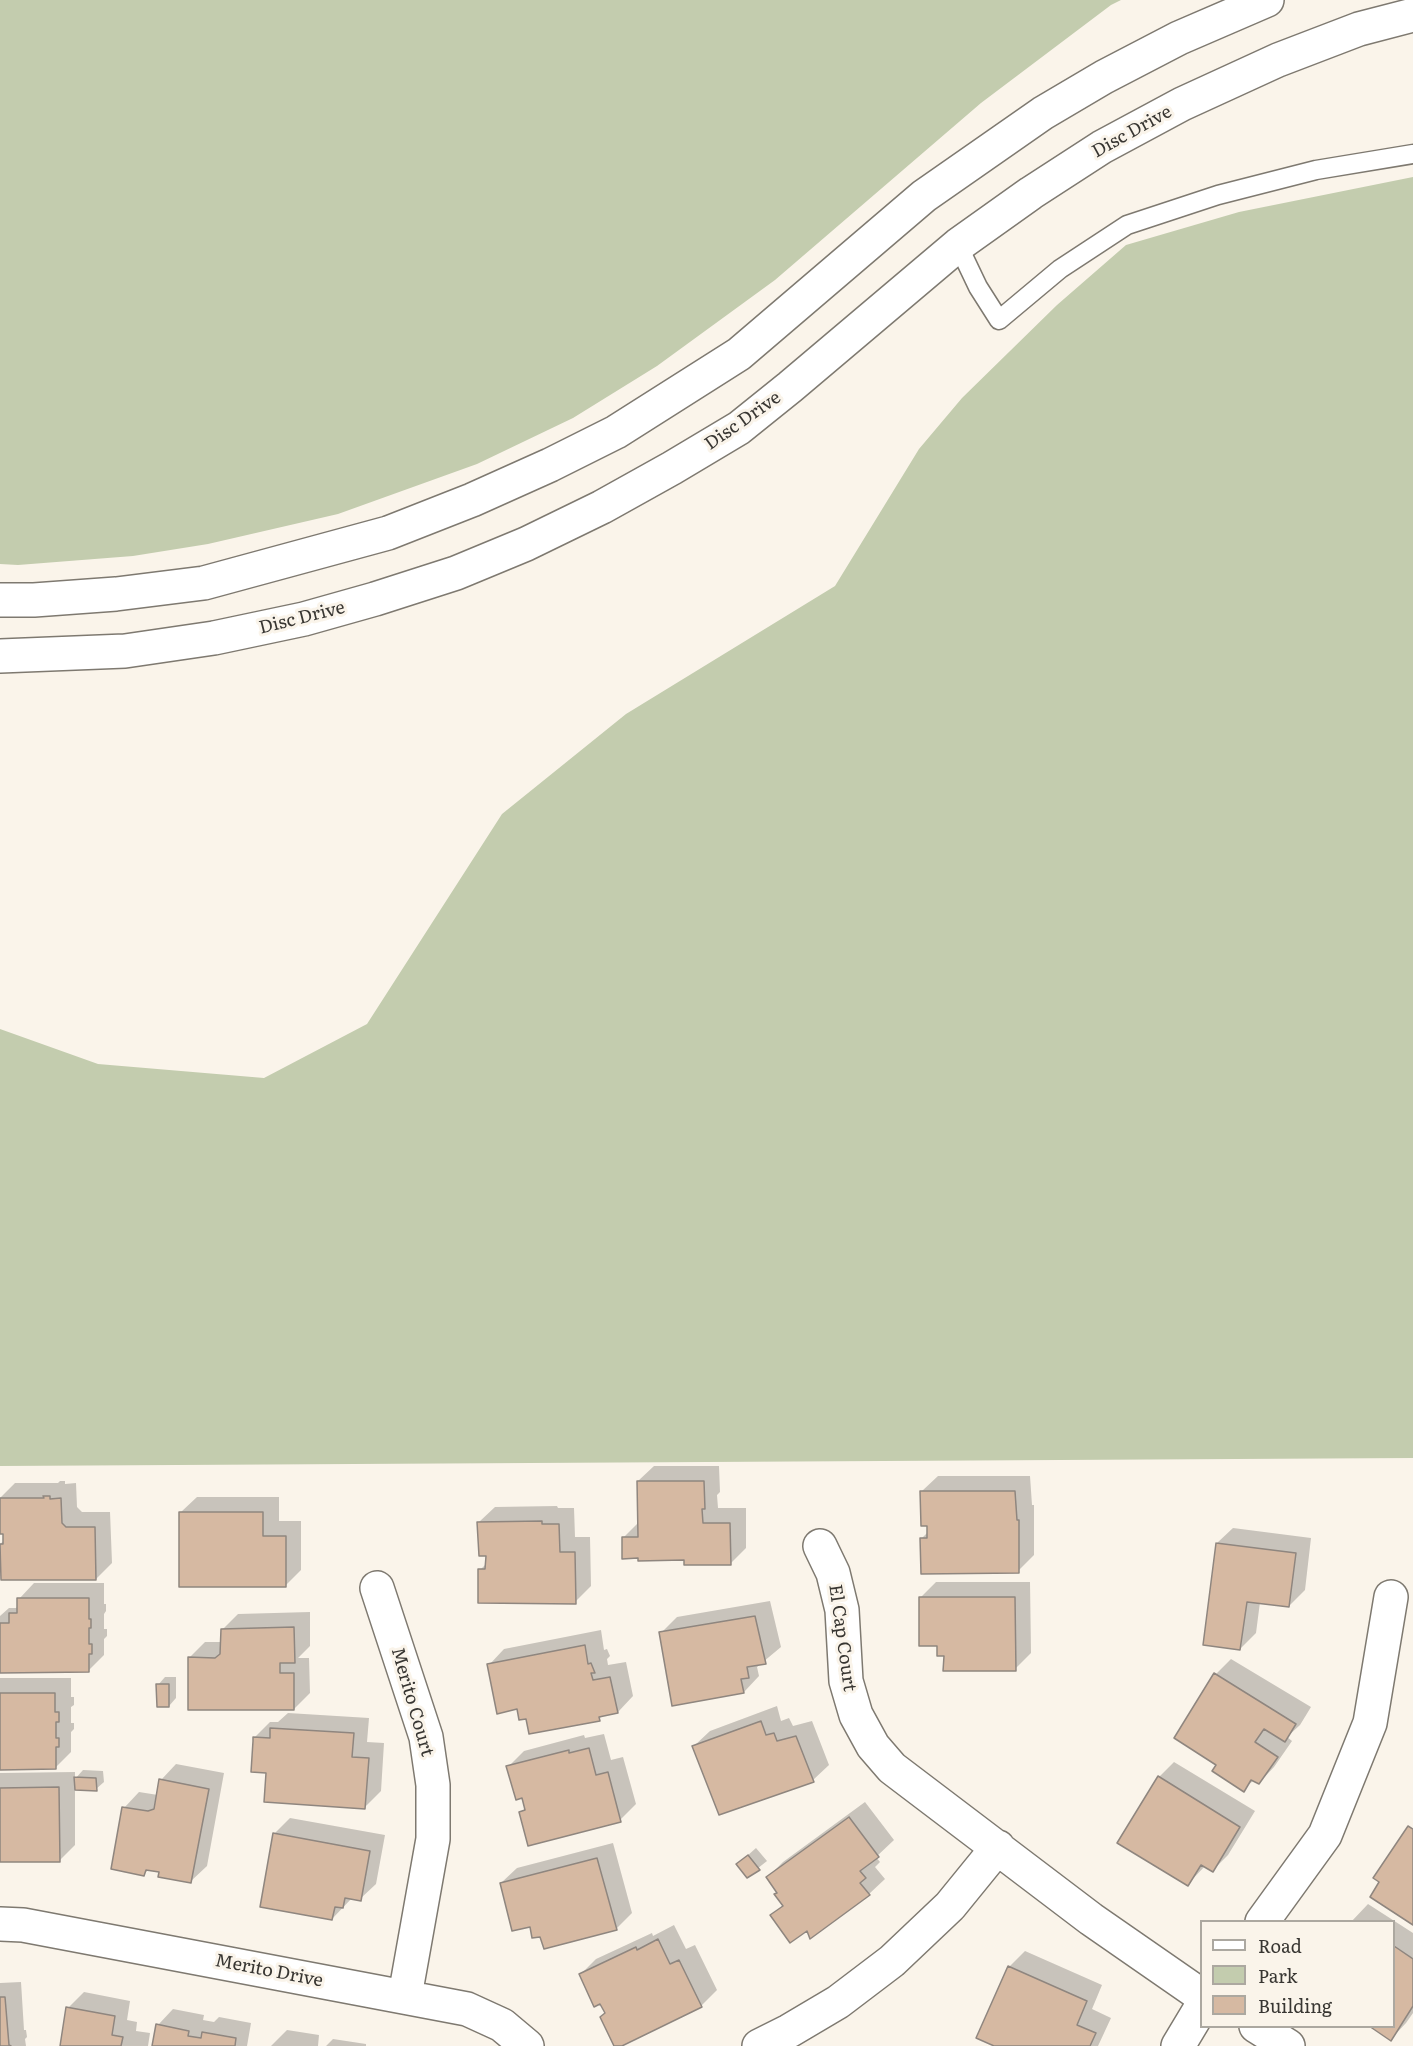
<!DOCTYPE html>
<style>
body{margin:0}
#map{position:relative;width:1413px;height:2046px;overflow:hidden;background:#faf4ea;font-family:Literata,serif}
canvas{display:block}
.legend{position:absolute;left:1200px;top:1920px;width:195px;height:108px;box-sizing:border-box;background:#faf4ea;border:2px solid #aca8a0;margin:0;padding:8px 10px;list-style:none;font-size:18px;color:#383632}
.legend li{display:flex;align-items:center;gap:12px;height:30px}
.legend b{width:30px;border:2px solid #aca8a0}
</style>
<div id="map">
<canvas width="1413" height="2046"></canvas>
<ul class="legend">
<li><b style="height:8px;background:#fff"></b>Road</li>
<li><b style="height:16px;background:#c3ccae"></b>Park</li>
<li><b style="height:16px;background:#d6b9a2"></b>Building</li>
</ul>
</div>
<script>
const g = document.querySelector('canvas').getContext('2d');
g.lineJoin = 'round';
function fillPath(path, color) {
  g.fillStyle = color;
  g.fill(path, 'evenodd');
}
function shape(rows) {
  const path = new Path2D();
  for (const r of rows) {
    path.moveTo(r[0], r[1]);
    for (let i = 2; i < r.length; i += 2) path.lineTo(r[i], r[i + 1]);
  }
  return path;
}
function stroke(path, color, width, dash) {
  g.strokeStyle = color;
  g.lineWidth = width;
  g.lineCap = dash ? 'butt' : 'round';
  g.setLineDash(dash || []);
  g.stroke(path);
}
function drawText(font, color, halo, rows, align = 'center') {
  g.font = font + ' Literata,serif';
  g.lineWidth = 6;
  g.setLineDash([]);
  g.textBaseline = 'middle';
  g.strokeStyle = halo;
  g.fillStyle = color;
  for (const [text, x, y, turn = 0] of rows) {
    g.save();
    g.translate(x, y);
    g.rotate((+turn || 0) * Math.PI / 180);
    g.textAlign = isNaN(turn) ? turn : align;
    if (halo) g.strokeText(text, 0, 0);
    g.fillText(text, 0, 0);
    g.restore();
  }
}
const green = shape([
 [0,0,1121,0,1111,5,981,103,775,280,657,366,573,418,477,464,338,514,208,544,133,556,18,565,0,564],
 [1413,177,1413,1458,0,1466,0,1029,98,1064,264,1078,367,1024,502,814,626,714,835,586,919,449,962,398,1057,305,1126,245,1239,212]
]);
const shadow = shape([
 [654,1466,719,1466,720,1492,717,1495,718,1508,746,1508,746,1548,730,1564,685,1559,623,1538,639,1522,638,1481],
 [938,1476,1030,1476,1032,1505,1034,1505,1034,1555,1018,1571,922,1538,928,1532,922,1491],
 [60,1481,65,1481,65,1484,76,1483,77,1507,82,1512,110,1512,112,1563,96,1579,0,1544,5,1540,5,1532,0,1532,0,1498,15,1483,58,1483],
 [197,1497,279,1497,279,1521,301,1521,301,1570,285,1586,181,1512],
 [557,1506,558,1508,574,1508,575,1537,590,1537,591,1586,575,1602,480,1570,487,1563,487,1554,479,1522,495,1507],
 [1233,1528,1311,1538,1305,1590,1289,1606,1260,1602,1256,1633,1240,1649,1217,1543],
 [936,1582,1030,1582,1031,1653,1015,1669,938,1644,921,1597],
 [34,1583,104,1583,104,1604,106,1604,106,1611,104,1614,104,1629,107,1629,107,1636,104,1639,104,1655,88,1671,0,1671,0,1616,9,1608,16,1608,19,1605,19,1599],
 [770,1601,781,1647,757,1667,759,1676,744,1692,661,1633,677,1617],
 [310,1612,310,1646,298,1658,309,1658,310,1693,294,1709,189,1658,205,1642,222,1642,222,1630,238,1614],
 [601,1630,604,1650,607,1649,610,1656,607,1659,608,1665,626,1662,633,1696,618,1712,604,1714,599,1719,528,1717,518,1708,489,1665,504,1649],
 [1231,1659,1311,1707,1300,1725,1287,1737,1292,1741,1274,1767,1259,1783,1254,1780,1243,1790,1218,1765,1216,1674],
 [165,1677,176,1677,176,1698,169,1706,158,1685],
 [0,1678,71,1678,71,1697,74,1697,74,1705,71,1707,71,1723,74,1723,74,1729,71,1732,71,1752,55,1768,0,1768],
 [777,1706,781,1721,789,1718,793,1726,812,1721,829,1765,813,1780,694,1746,710,1731],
 [288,1713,369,1718,367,1742,384,1743,381,1791,365,1807,268,1772,254,1738,270,1722,278,1722],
 [604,1734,611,1760,623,1757,636,1804,620,1820,521,1812,526,1808,508,1767,524,1751,584,1735,585,1738],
 [1174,1762,1255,1811,1228,1855,1213,1870,1205,1866,1188,1884,1159,1777],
 [176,1764,224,1773,207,1866,191,1881,149,1869,143,1875,124,1808,139,1792,158,1795,161,1780],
 [83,1770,103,1771,104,1782,96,1789,75,1789,75,1845,59,1861,0,1861,0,1773,75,1772,75,1779],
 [865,1802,894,1840,876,1857,880,1862,875,1867,885,1879,869,1894,807,1929,772,1915,784,1904,779,1892,767,1878,783,1862],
 [290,1818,385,1835,376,1884,360,1899,352,1898,332,1919,274,1834],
 [613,1843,632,1913,616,1929,541,1935,531,1926,501,1883,517,1868],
 [756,1848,767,1861,748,1876,738,1864],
 [1368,1904,1413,1933,1413,2013,1406,2023,1391,2039,1394,2026,1394,1922,1351,1922],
 [674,1925,686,1949,695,1945,717,1990,701,2006,616,2046,606,2012,580,1975,596,1959,652,1933,653,1936],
 [1025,1951,1102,1985,1092,2009,1111,2018,1098,2046,998,2046,1009,1967],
 [21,1982,24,2030,26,2030,27,2037,25,2039,26,2046,0,2046,0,1983],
 [84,1992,130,2001,127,2020,137,2022,136,2031,150,2033,148,2046,61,2046,68,2008],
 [173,2009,204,2015,203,2020,214,2022,219,2017,251,2023,247,2046,154,2046,158,2025],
 [287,2030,319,2035,318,2046,271,2046],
 [333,2039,366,2044,366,2046,326,2046]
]);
const building = shape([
 [637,1481,704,1481,705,1509,702,1509,703,1523,730,1523,731,1565,684,1565,684,1560,638,1561,638,1558,622,1559,622,1537,638,1537,637,1481],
 [920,1491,1015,1491,1017,1520,1019,1520,1019,1573,921,1574,920,1538,927,1538,927,1526,921,1526,920,1491],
 [43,1496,50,1496,50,1499,61,1498,62,1523,66,1527,95,1527,96,1580,1,1580,0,1544,3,1544,3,1534,0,1534,0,1498,44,1498,43,1496],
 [179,1512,263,1512,263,1536,286,1536,286,1587,179,1587,179,1512],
 [542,1521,542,1524,559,1524,560,1552,575,1552,576,1604,478,1603,478,1569,485,1569,486,1556,479,1556,477,1522,542,1521],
 [1216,1543,1296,1553,1289,1607,1247,1602,1240,1650,1203,1645,1216,1543],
 [919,1597,1015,1597,1016,1671,943,1671,944,1656,937,1656,937,1646,919,1646,919,1597],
 [17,1598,89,1598,89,1619,91,1619,91,1628,89,1628,89,1644,92,1644,92,1654,89,1654,89,1672,0,1673,0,1623,9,1623,9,1613,17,1613,17,1598],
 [755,1616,766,1664,747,1667,749,1678,741,1679,744,1693,672,1706,659,1632,755,1616],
 [294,1627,295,1663,280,1663,280,1673,294,1673,294,1710,188,1710,188,1657,215,1658,220,1654,221,1629,294,1627],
 [585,1645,588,1664,591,1663,595,1673,591,1673,593,1680,610,1677,618,1713,599,1717,600,1721,529,1734,526,1719,519,1720,517,1709,497,1714,487,1664,585,1645],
 [1214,1673,1296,1724,1285,1742,1264,1729,1255,1742,1278,1757,1259,1784,1251,1780,1244,1792,1212,1771,1216,1765,1174,1738,1214,1673],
 [156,1684,169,1684,169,1707,157,1707,156,1684],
 [0,1693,55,1693,55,1712,59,1712,59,1722,56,1722,56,1738,59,1738,59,1747,56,1747,56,1769,0,1770,0,1693],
 [761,1721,766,1735,774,1733,777,1741,796,1736,814,1782,719,1815,692,1746,761,1721],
 [270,1728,354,1733,352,1757,369,1758,365,1809,264,1802,266,1773,251,1772,253,1741,253,1737,270,1738,270,1728],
 [589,1748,596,1775,608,1772,621,1822,528,1846,519,1812,525,1810,522,1798,516,1800,506,1766,569,1750,569,1753,589,1748],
 [1158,1776,1240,1827,1213,1872,1201,1865,1188,1886,1117,1843,1158,1776],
 [74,1777,96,1778,97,1791,75,1790,74,1777],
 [159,1779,209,1789,191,1883,158,1877,159,1872,146,1870,144,1876,111,1869,122,1807,148,1811,154,1809,159,1779],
 [59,1787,60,1862,0,1862,0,1788,59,1787],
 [849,1817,879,1857,860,1871,866,1878,860,1883,870,1895,810,1939,807,1931,790,1943,770,1915,783,1906,774,1894,777,1893,766,1877,849,1817],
 [1408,1826,1413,1829,1413,1925,1370,1897,1379,1882,1373,1878,1408,1826],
 [273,1833,370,1851,361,1901,345,1898,343,1908,335,1907,332,1920,260,1907,273,1833],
 [748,1855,760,1870,747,1878,736,1864,748,1855],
 [597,1858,617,1930,544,1949,540,1937,532,1938,530,1927,512,1931,500,1883,597,1858],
 [658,1939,670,1964,679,1960,702,2007,622,2046,614,2046,600,2017,605,2013,600,2004,594,2007,579,1974,636,1947,637,1950,658,1939],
 [1394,1946,1413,1959,1413,2006,1391,2041,1369,2026,1394,2026,1394,1946],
 [1008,1966,1087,2001,1077,2025,1096,2033,1090,2046,994,2046,976,2038,1008,1966],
 [0,1997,5,1997,9,2045,11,2046,0,2046,0,1997],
 [66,2007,115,2016,112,2035,123,2037,121,2046,60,2046,66,2007],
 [156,2024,189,2031,188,2036,201,2038,202,2032,236,2038,235,2046,152,2046,156,2024]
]);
const service = shape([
 [958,245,978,287,999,320,1060,269,1127,225,1218,195,1316,170,1413,154]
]);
const minor = shape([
 [820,1546,833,1573,842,1610,846,1681,856,1715,873,1746,892,1768,1091,1919,1202,1996],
 [377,1588,426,1737,433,1785,433,1839,405,1996],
 [1262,1922,1325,1835,1370,1723,1391,1597],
 [0,1924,23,1925,467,2009,502,2025,527,2046],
 [1256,2026,1288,2046],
 [759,2046,789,2031,838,2002,892,1961,950,1906,998,1847],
 [1178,2046,1202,2006]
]);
const secondary = shape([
 [0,600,34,600,116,594,204,583,388,533,472,500,550,465,616,432,739,354,924,196,1043,113,1104,77,1179,38,1267,0],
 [0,656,125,651,214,638,304,619,375,599,456,573,526,544,602,507,672,468,739,428,790,387,958,245,1031,193,1102,147,1182,104,1278,60,1359,29,1413,15]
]);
const streetNames = [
 ["Disc Drive",1132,132,-29],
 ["Disc Drive",743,421,-35],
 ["Disc Drive",302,618,-14],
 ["El Cap Court",842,1638,82],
 ["Merito Court",412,1702,74],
 ["Merito Drive",269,1971,11]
];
fillPath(green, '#c3ccae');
fillPath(shadow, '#0003');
fillPath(building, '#d6b9a2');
stroke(building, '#8f867f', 1.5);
stroke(service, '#7e7970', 21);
stroke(minor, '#7e7970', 36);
stroke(secondary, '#7e7970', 36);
stroke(service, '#fff', 18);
stroke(minor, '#fff', 33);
stroke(secondary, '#fff', 33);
drawText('18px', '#383632', '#faf4ea', streetNames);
</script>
